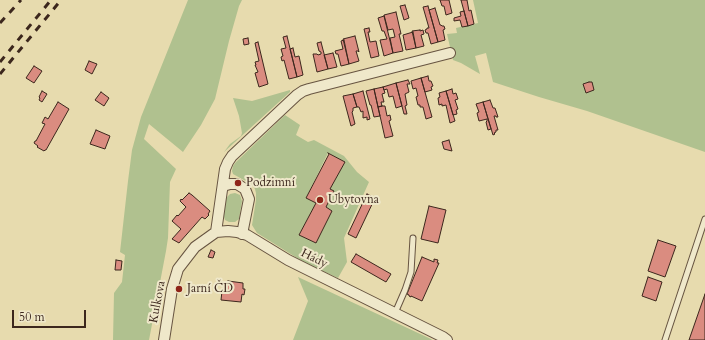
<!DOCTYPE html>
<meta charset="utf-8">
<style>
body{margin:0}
#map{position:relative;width:705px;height:340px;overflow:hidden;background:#e7dbae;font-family:Cardo,serif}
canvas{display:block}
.scale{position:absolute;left:12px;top:310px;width:74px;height:18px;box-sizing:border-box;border:2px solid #3c271d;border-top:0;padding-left:5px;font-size:12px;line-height:14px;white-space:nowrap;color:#3c271d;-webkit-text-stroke:3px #efe8ca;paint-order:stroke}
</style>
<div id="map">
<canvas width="705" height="340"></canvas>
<div class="scale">50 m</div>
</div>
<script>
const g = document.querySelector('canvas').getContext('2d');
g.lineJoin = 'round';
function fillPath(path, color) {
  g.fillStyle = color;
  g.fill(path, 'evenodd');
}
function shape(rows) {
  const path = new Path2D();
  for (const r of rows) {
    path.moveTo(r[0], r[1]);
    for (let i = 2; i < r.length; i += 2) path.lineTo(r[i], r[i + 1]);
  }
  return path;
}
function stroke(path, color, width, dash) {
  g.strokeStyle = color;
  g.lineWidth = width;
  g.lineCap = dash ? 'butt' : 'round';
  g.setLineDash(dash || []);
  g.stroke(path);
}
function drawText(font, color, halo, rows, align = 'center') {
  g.font = font + ' Cardo,serif';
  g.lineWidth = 4;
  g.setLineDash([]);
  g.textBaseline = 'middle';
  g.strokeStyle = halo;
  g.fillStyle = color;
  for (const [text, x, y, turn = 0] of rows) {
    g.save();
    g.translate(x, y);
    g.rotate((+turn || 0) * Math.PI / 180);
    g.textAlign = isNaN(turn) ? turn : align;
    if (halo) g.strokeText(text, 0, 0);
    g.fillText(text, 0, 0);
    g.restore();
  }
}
const green = shape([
 [188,0,242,0,239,6,229,41,215,99,201,125,183,152,149,124,144,139,176,169,170,182,168,238,166,251,149,340,113,340,114,293,122,282,125,255,120,252,128,181,132,150,141,117],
 [473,0,705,0,705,152,587,111,539,97,493,82,486,53,475,56,480,74,461,63,453,60,447,34,457,33,456,28,478,23],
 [290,90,290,92,224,152,230,144,241,136,242,133,239,116,233,98,252,101],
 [285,115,300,125,296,135,308,142,314,140,344,156,357,172,369,182,344,238,347,262,338,278,305,263,257,233,252,225,256,200,256,193,255,189,251,184,233,174,232,171,233,166,236,162],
 [328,153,345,162,330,189,334,192,326,207,332,211,316,243,299,235,316,203,306,198],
 [235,193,240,195,242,201,239,219,235,222,229,222,225,220,223,214,226,198,230,194],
 [298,277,431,339,432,340,293,340,308,301]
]);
const building = shape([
 [440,0,449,0,452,13,446,15,444,6,442,6,440,0],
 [461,0,467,0,469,11,471,10,474,24,468,26,461,0],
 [405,5,409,18,404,20,400,6,405,5],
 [428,6,438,42,431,44,428,33,426,33,425,30,427,29,427,28,429,28,423,7,428,6],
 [435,8,440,25,441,25,442,26,444,26,445,29,443,30,445,40,438,42,429,10,435,8],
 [464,11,468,26,462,27,460,20,454,21,454,18,461,16,460,12,464,11],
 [396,12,401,34,399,34,403,51,393,53,390,38,395,37,393,29,388,30,384,15,396,12],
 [384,16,393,53,384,56,380,40,387,39,384,31,382,31,378,18,384,16],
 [369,28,370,32,368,32,370,42,376,41,379,56,371,58,364,29,369,28],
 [420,30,420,31,423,30,424,34,421,35,424,46,416,48,412,31,420,30],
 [413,32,416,48,406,50,403,35,413,32],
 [287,36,297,77,289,79,284,60,282,61,281,57,283,56,281,49,286,48,283,37,287,36],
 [355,36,359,52,358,51,356,51,359,61,349,64,343,39,355,36],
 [248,38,249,44,244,45,243,39,248,38],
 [344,40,349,64,341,66,338,54,336,54,335,51,343,49,341,41,344,40],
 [258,42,268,84,259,87,255,73,258,72,255,65,256,65,255,62,259,61,255,43,258,42],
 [321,42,328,69,317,72,313,54,317,54,318,55,321,54,321,52,319,51,317,43,321,42],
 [293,48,295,57,299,56,303,75,297,77,290,49,293,48],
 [333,53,337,67,328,69,324,55,333,53],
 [89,61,97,64,92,74,85,70,89,61],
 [34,66,42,71,34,83,26,78,34,66],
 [428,76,429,81,431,81,433,86,431,87,432,90,425,92,421,78,428,76],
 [421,78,432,117,426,119,423,107,420,107,420,105,418,105,416,97,418,96,416,88,413,89,411,81,421,78],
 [408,80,410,84,407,84,409,92,405,94,407,105,405,106,407,114,404,114,396,83,408,80],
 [589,82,592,82,594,90,586,93,583,84,589,82],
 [396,83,402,106,396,108,393,96,389,97,387,89,384,90,383,87,396,83],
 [383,87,385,93,382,94,384,102,381,102,382,106,378,107,374,89,383,87],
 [374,89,380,116,374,117,371,105,370,105,366,91,374,89],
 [452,89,453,94,456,93,458,99,455,100,458,109,456,110,457,114,453,115,446,91,452,89],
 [42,91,47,94,42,102,39,100,40,98,39,97,42,91],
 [363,91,370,119,367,120,367,117,363,118,363,111,361,112,359,107,357,107,353,94,363,91],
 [446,91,455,121,450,123,446,105,442,106,442,104,439,105,438,98,440,97,439,93,446,91],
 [101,92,109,98,104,106,95,100,101,92],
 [353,94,357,107,353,108,353,111,352,112,355,124,351,126,343,96,353,94],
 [490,100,493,108,495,108,498,117,496,117,496,116,494,116,498,130,496,130,496,132,494,133,495,134,493,135,483,102,490,100],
 [58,102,69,109,46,150,45,150,44,151,37,147,38,146,34,143,35,141,36,141,45,124,42,123,45,117,48,119,58,102],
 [483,102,491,129,488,130,486,122,487,121,487,119,479,121,477,113,479,112,476,104,483,102],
 [382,106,385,106,387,116,390,115,391,120,389,121,393,136,385,138,378,107,382,106],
 [96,130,110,136,105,149,90,144,96,130],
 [449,140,452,151,444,149,442,142,449,140],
 [328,153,345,162,330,189,334,191,326,207,332,211,316,243,299,235,316,203,306,198,329,154,328,153],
 [189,193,192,195,210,211,208,214,209,215,205,219,202,217,179,243,172,239,181,229,172,221,177,215,178,216,186,207,180,201,181,199,182,200,189,193],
 [367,194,375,198,356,238,348,234,367,194],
 [429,206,446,210,438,243,421,239,429,206],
 [658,240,676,246,665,277,648,271,658,240],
 [211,250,215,252,213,258,208,257,211,250],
 [356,254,391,274,386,282,351,262,356,254],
 [422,257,434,262,434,259,438,260,437,263,439,263,422,301,411,296,411,297,409,296,409,295,407,294,422,257],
 [116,260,122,261,121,270,115,270,116,260],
 [648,277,662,282,656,301,642,296,648,277],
 [228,281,243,283,243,289,245,289,244,295,242,294,241,302,221,300,222,291,224,292,225,284,228,284,228,281],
 [705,294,705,340,689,340,705,294]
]);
const service = shape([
 [395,313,405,290,411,272,413,238],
 [665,340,705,219]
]);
const minor = shape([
 [223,186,230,184,237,184,245,189,249,199,242,234],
 [216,232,225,169,228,162,232,156,297,95,303,91,309,89,450,53],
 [164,340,172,289,178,269,195,247,216,232,228,231,237,232,247,235,288,260,443,337,447,340]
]);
const rail = shape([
 [0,23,21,0],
 [0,62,51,0],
 [0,74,61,0]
]);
const markers = [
 [238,183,4,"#8f2418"],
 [320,200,4,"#8f2418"],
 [179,289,4,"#8f2418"]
];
const poiNames = [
 ["Podzimní",246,183],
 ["Ubytovna",328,200],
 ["Jarní ČD",187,289]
];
const streetNames = [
 ["Hády",314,259,26],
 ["Kulkova",158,302,-79]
];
fillPath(green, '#b0c18f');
fillPath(building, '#da8c80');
stroke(building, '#3c271d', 1);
stroke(service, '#675441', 7);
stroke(minor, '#675441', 12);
stroke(service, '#efe8ca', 5);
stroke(minor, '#efe8ca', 10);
stroke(rail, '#3c271d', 3, [7, 7]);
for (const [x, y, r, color] of markers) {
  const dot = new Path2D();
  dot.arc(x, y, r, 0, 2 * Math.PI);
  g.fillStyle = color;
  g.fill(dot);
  stroke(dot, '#efe8ca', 1.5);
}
drawText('12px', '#3c271d', '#efe8ca', poiNames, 'left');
drawText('12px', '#3c271d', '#efe8ca', streetNames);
</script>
